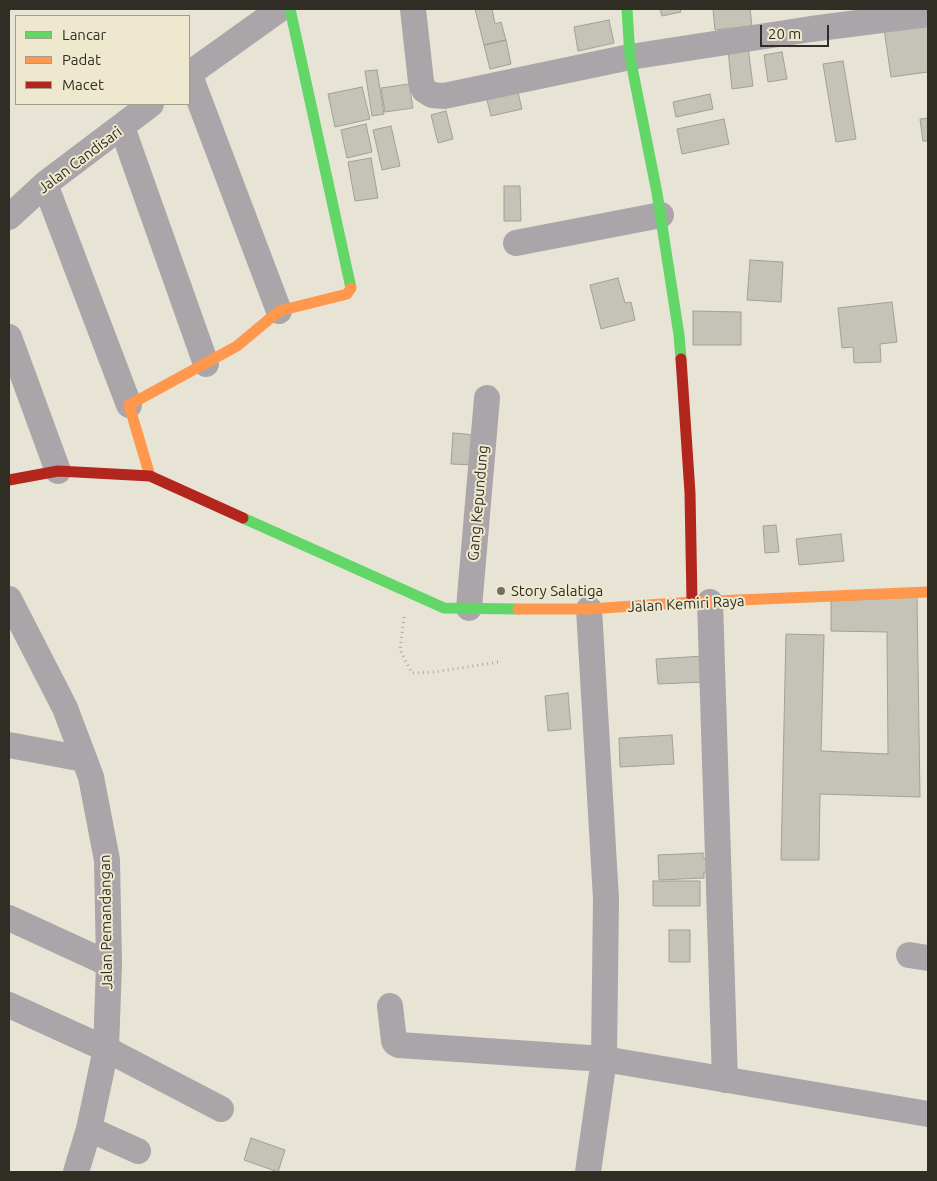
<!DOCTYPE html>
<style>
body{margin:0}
#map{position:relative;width:937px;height:1181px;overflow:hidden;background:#e7e4d6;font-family:Ubuntu,sans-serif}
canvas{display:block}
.frame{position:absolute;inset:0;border:10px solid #302e24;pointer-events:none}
.legend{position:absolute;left:15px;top:15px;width:175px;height:90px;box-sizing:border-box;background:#eee8cf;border:1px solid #a29e8b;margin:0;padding:6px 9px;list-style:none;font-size:15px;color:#302e24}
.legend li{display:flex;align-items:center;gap:10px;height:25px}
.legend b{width:25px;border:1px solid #a29e8b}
.scale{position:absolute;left:760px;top:25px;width:69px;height:22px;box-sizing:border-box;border:2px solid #302e24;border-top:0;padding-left:6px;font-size:15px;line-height:18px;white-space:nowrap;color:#302e24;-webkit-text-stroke:4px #eee8cf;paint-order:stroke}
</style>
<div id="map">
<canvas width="937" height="1181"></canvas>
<div class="frame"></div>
<ul class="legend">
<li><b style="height:6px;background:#63d668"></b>Lancar</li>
<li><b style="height:6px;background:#ff974d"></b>Padat</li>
<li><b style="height:6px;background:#b3261e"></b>Macet</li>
</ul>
<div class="scale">20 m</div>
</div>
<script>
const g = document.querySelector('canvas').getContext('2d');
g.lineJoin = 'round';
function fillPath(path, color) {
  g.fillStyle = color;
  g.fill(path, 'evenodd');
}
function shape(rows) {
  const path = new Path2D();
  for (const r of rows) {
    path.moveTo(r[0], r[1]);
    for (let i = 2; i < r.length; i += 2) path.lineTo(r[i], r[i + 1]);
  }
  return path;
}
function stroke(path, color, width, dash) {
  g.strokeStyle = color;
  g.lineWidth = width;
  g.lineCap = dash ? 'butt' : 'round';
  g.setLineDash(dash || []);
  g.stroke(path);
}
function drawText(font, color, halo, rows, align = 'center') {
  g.font = font + ' Ubuntu,sans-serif';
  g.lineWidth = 4;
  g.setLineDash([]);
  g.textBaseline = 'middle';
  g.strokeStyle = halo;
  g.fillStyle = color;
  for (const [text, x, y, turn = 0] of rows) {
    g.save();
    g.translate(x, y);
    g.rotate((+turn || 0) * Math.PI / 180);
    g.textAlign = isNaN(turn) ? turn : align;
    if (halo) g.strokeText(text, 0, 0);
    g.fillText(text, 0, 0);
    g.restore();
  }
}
const building = shape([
 [475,9,492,9,495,24,501,22,506,40,484,45,475,9],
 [660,9,680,9,681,12,662,16,660,9],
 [713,9,750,9,752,26,715,30,713,9],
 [609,20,614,43,578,51,574,27,609,20],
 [928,26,928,72,891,77,884,29,928,26],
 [506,40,511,64,490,69,484,45,506,40],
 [748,47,753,86,732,89,728,50,748,47],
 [782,52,787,79,768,82,764,55,782,52],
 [843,61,856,139,836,142,823,64,843,61],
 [377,70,384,114,372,116,365,71,377,70],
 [409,84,413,108,385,112,381,88,409,84],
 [362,87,370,119,335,127,328,94,362,87],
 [517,88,522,109,491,116,486,96,517,88],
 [710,94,713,109,676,117,673,102,710,94],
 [446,111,453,139,438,143,431,115,446,111],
 [928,118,928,141,923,141,920,119,928,118],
 [724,119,729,144,682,154,677,129,724,119],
 [366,124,372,152,347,158,341,130,366,124],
 [391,126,400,166,382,170,373,130,391,126],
 [371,158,378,198,355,201,348,162,371,158],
 [504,186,520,186,521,221,504,221,504,186],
 [750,260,783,262,781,302,747,300,750,260],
 [618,278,625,303,631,302,635,320,601,329,590,285,618,278],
 [892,302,897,342,880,344,881,362,854,363,853,347,842,348,838,308,892,302],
 [693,311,741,312,741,345,693,345,693,311],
 [453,433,476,435,475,465,451,464,453,433],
 [776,525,779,552,765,553,763,526,776,525],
 [841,534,844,561,799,565,796,539,841,534],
 [917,597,920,797,820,794,819,860,781,860,786,634,824,635,821,751,888,754,887,632,831,631,831,601,917,597],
 [704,656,706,682,658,684,656,659,704,656],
 [568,693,571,729,548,731,545,696,568,693],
 [672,735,674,764,620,767,619,738,672,735],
 [703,853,703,858,708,858,708,872,704,872,704,878,659,880,658,855,703,853],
 [653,881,700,881,700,906,653,906,653,881],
 [669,930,690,930,690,962,669,962,669,930],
 [251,1138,285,1150,278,1172,244,1160,251,1138]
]);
const path = shape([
 [404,617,400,650,412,673,434,672,499,662]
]);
const street = shape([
 [413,9,421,82,424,90,432,95,444,96,630,57,811,29,928,14],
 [189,73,279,311],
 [189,74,280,9],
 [122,127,206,364],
 [45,184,129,405],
 [9,217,45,184,151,104],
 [516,243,661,215],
 [9,337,58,471],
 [9,599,65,708,91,777,107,860,109,964,106,1049,89,1129,76,1172],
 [710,602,725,1080],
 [469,608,487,398],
 [9,745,84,759],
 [9,918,109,964],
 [909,955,928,958],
 [9,1005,106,1049,221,1109],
 [390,1006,394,1041,395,1043,399,1045,604,1059,928,1114],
 [89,1129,138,1151],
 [588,1172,604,1059,606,899,589,609]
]);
const fast = shape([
 [290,9,351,288],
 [627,9,630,57,657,193,679,335,681,359],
 [243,518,444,608,518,609]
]);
const slow = shape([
 [150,476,129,405,237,346,279,311,347,294,351,288],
 [518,609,589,609,692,602,928,592]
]);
const jam = shape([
 [681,359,690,493,692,602],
 [9,480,58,471,150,476,243,518]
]);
const markers = [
 [501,591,5,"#706e62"]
];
const streetNames = [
 ["Jalan Candisari",80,160,-37],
 ["Gang Kepundung",478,503,-85],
 ["Jalan Kemiri Raya",686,604,-3],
 ["Jalan Pemandangan",106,922,-91]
];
const poiNames = [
 ["Story Salatiga",511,591]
];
fillPath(building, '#c5c2b8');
stroke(building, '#a29f95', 1);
stroke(path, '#aba8a5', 3, [1, 4]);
stroke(street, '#a9a5a9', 26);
stroke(fast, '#63d668', 11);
stroke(slow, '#ff974d', 11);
stroke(jam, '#b3261e', 11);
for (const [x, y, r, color] of markers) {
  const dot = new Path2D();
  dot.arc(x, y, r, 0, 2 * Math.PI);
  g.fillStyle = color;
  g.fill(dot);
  stroke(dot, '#eee8cf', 2);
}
drawText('15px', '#302e24', '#eee8cf', streetNames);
drawText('15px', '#302e24', '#eee8cf', poiNames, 'left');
</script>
